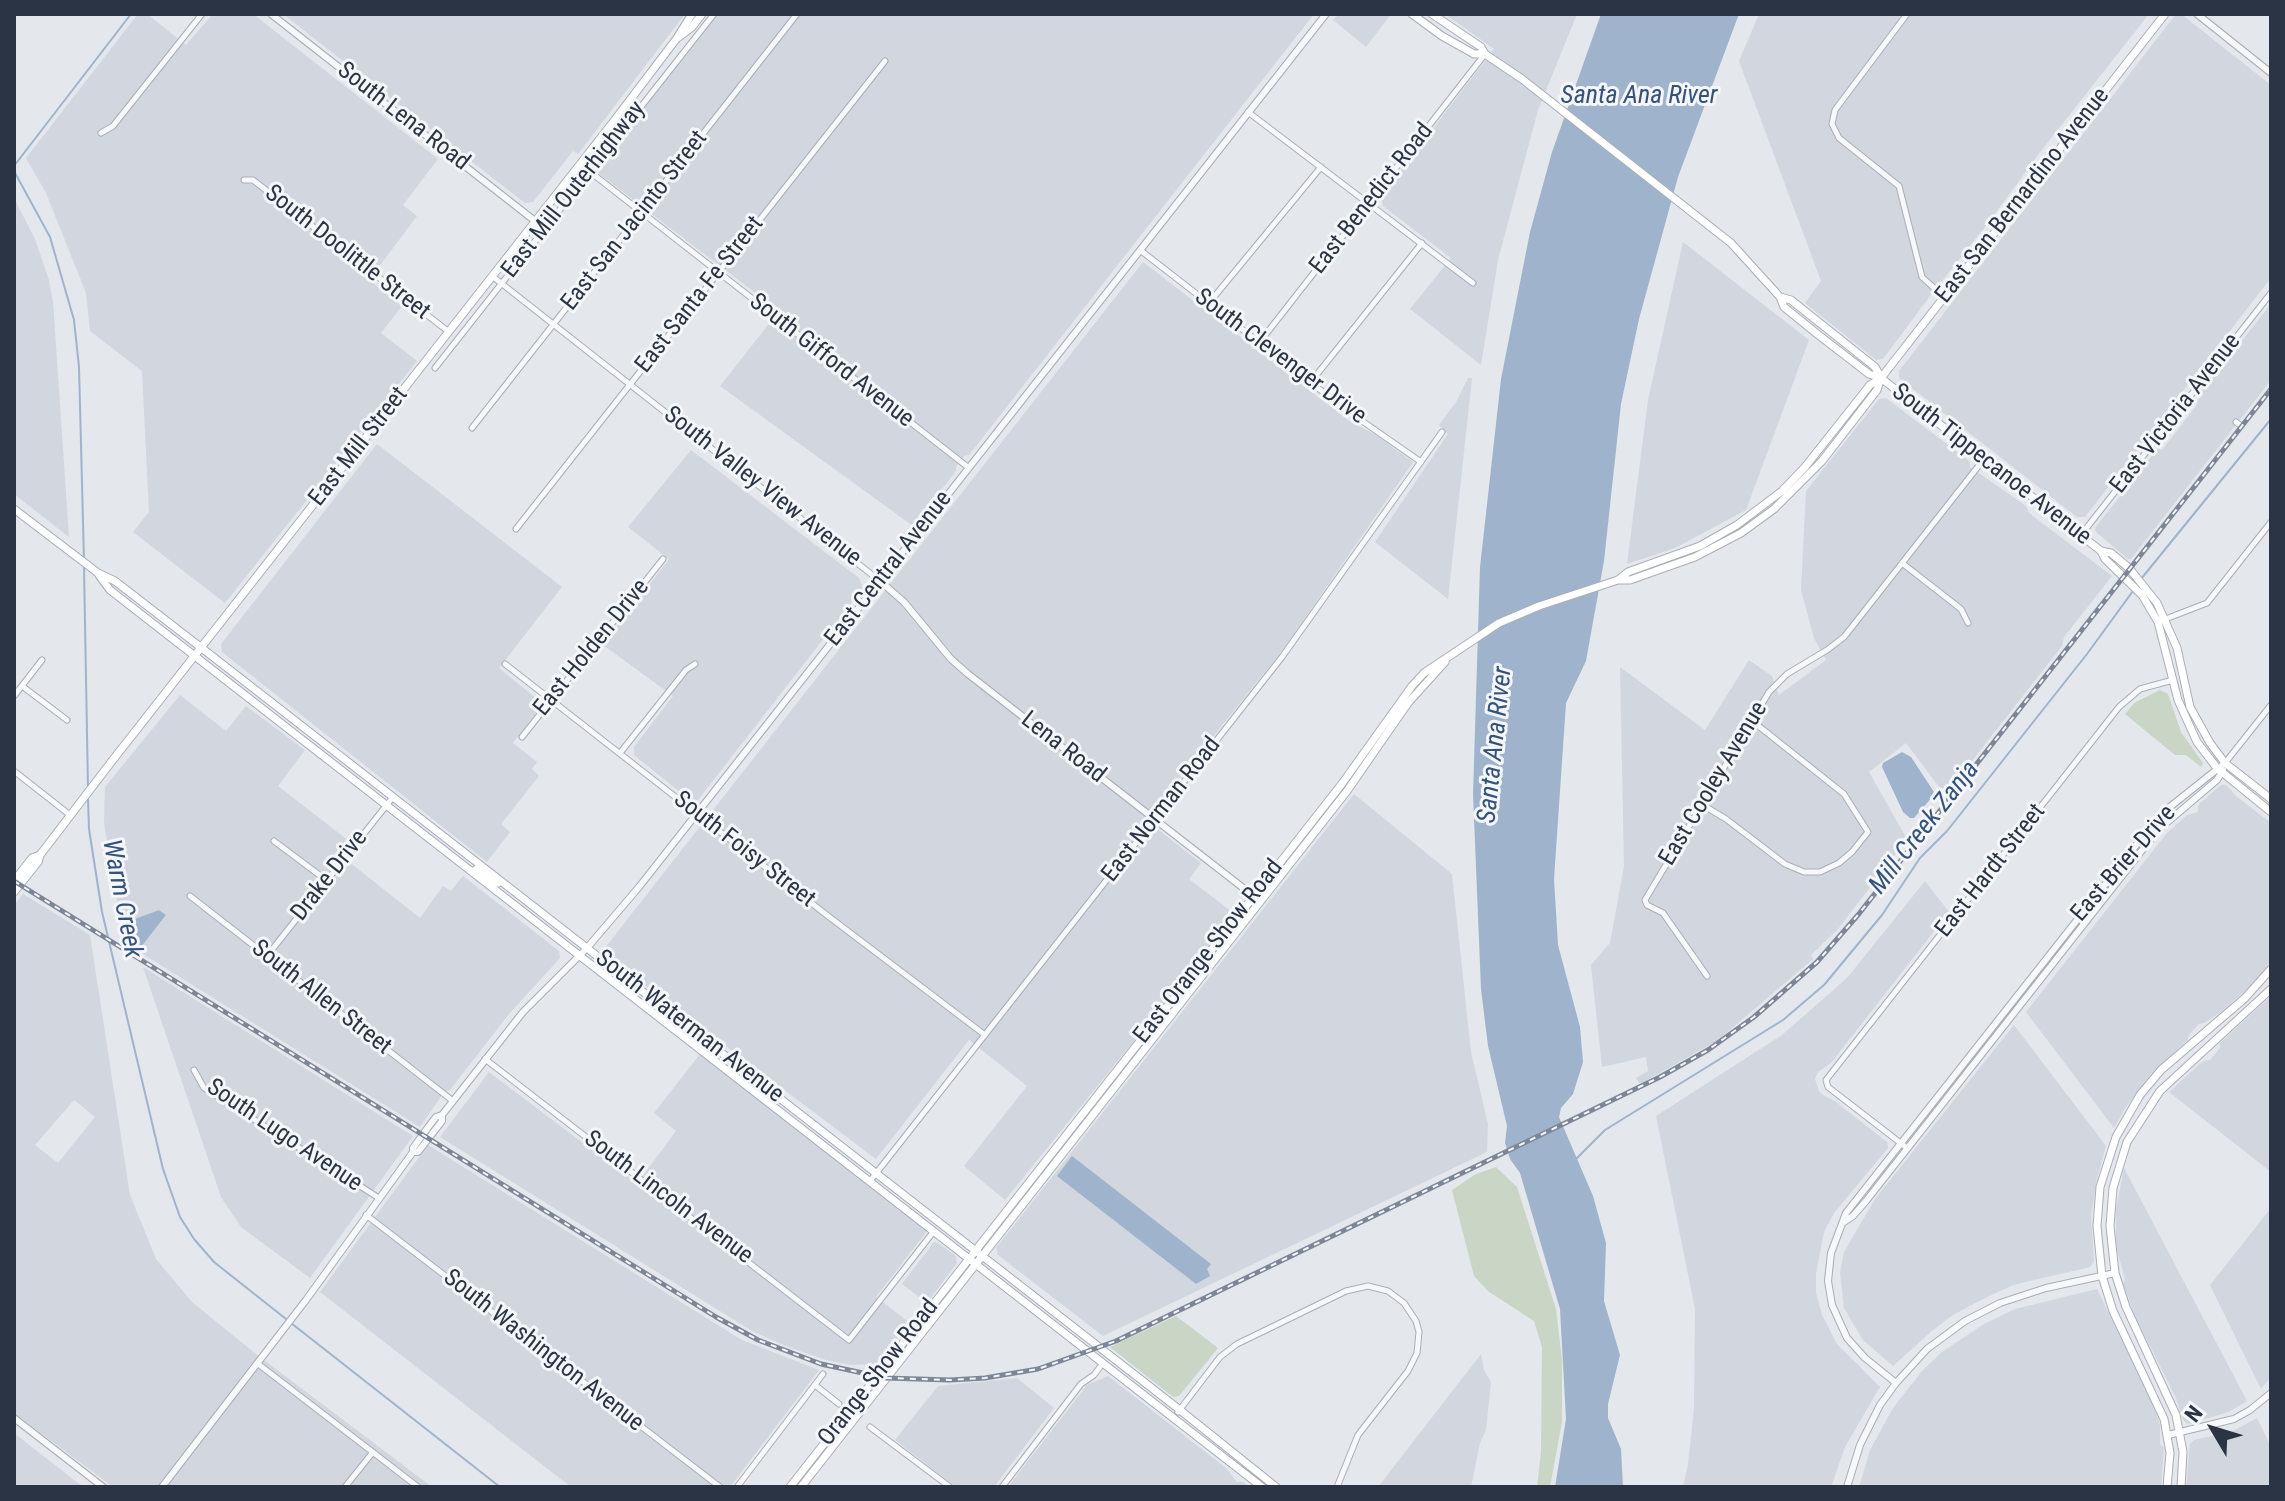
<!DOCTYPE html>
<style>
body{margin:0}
#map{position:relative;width:2285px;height:1501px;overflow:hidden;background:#e4e7ec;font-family:"Roboto Condensed",sans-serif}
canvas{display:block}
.frame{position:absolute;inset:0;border:16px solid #2b3445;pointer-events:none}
.north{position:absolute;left:2173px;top:1389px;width:80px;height:80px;-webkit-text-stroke:6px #f4f6f9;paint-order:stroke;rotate:308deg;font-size:22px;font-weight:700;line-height:32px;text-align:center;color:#2b3445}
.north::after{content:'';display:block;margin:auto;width:28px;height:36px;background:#2b3445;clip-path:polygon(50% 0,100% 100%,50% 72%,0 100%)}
</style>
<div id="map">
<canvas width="2285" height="1501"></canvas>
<div class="frame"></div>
<div class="north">N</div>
</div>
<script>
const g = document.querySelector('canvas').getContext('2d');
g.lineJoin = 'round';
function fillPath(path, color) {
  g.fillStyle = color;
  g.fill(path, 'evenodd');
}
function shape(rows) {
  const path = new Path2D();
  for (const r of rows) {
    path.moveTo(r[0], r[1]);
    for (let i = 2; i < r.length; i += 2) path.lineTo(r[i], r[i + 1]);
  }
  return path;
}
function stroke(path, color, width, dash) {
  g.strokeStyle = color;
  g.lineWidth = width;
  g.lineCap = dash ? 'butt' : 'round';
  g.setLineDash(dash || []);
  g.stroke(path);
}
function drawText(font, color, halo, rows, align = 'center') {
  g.font = font + ' "Roboto Condensed",sans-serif';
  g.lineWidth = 6;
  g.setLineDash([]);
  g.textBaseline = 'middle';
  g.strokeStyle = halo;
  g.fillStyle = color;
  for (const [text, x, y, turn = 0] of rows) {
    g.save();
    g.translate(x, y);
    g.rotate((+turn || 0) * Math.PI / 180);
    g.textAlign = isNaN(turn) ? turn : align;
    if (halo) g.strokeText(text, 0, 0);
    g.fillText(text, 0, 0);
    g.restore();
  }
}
const built = shape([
 [138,14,147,14,186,45,213,14,253,14,438,159,403,205,417,216,369,280,402,306,381,333,417,361,225,603,133,532,149,512,142,371,90,331,86,293,46,193,26,158],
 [283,14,685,14,578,154,573,151,533,202,525,203],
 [717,14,1314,14,969,455,964,456,956,467,956,471,913,526,720,386,779,311,597,172,597,168],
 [1339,14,1391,14,1366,47,1333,20],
 [1445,14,1577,14,1538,110,1498,260,1481,365,1410,309,1451,258,1383,206,1381,196,1494,49],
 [1759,14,2149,14,2041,151,1989,222,1930,296,1883,359,1876,360,1805,303,1821,281,1739,61],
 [2176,14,2181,14,2271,85,2271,278,2085,517,2077,517,1899,378,1899,371],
 [14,198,35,239,49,280,53,302,69,537,14,494],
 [1683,242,1809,340,1746,510,1675,548,1627,564,1648,400],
 [1143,262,1349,421,1376,435,1413,462,1285,647,1146,820,1201,863,1189,879,1236,915,1005,1200,964,1166,1027,1086,969,1040,876,1159,654,992,606,955,604,949],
 [2271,304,2271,380,2131,559,2128,559,2096,532,2095,528,2158,448,2162,450,2196,406,2203,390],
 [1468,378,1472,378,1448,599,1375,542,1448,434,1439,425,1456,402],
 [1886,398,1969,461,1970,467,2026,506,2029,513,2112,576,2064,637,2062,646,1961,775,1943,792,1906,743,1869,772,1907,839,1838,929,1811,955,1813,959,1717,1041,1640,1084,1636,1078,1648,1071,1646,1057,1602,1067,1591,965,1610,943,1624,866,1620,667,1705,730,1749,660,1772,676,1779,695,1826,660,1814,638,1801,590,1806,491,1879,399],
 [377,444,562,587,499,668,543,704,513,743,537,762,532,769,539,776,501,824,510,832,487,862,222,652,221,644],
 [691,450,859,578,863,588,698,800,690,800,634,755,634,747,673,696,603,645,669,559,628,527],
 [180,695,226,731,246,706,305,750,278,786,349,841,339,854,420,918,443,886,451,891,463,876,559,951,560,958,509,1014,450,1090,446,1091,440,1098,420,1127,138,951,166,915,159,910,121,924,104,823,105,787],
 [2221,785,2226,785,2236,796,2271,823,2271,961,2254,983,2221,1012,2204,1023,2199,1024,2188,1036,2188,1040,2151,1074,2126,1107,2114,1128,2026,1012,2167,833,2187,815,2198,812,2198,805],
 [1354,794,1452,874,1471,1052,1488,1124,1487,1152,1103,1336,998,1255,996,1248],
 [1925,881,1949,912,1831,1063,1818,1072,1815,1079,1819,1091,1823,1095,1836,1102,1887,1142,1888,1148,1834,1213,1824,1232,1816,1274,1816,1293,1822,1315,1837,1344,1880,1387,1845,1447,1831,1487,1683,1487,1688,1464,1694,1408,1695,1309,1656,1116,1782,1035,1847,978],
 [23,894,90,935,130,1195,156,1259,192,1302,256,1354,432,1487,113,1487,14,1413,14,905],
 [74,1100,95,1117,58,1163,35,1145],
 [143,967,413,1136,310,1278,241,1227,221,1197],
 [2271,996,2271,1172,2169,1092,2203,1061,2210,1060,2220,1048,2220,1043],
 [2014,1025,2106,1146,2097,1179,2091,1216,2094,1261,2090,1267,2013,1285,1979,1301,1953,1315,1933,1330,1893,1366,1863,1340,1844,1308,1840,1273,1844,1252,1875,1199],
 [700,1054,927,1231,876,1297,910,1323,877,1364,850,1365,826,1360,788,1347,752,1331,440,1137,489,1072,637,1184,676,1131,654,1113],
 [428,1145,742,1340,819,1370,730,1487,571,1487,320,1292],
 [2124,1168,2247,1401,2229,1412,2188,1424,2183,1420,2176,1398,2136,1318,2123,1284,2125,1279,2116,1247,2116,1209],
 [2271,1208,2271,1377,2261,1389,2210,1285],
 [934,1242,938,1243,956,1256,957,1263,927,1303,902,1284],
 [2097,1289,2154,1407,2160,1425,2160,1444,2164,1448,2161,1487,1859,1487,1870,1450,1893,1408,1922,1371,1942,1352,1984,1324,2015,1309],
 [1481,1354,1484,1370,1491,1382,1486,1430,1480,1443,1471,1487,1378,1487],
 [1108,1376,1226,1468,1237,1482,1243,1482,1249,1487,1008,1487,1087,1385],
 [1017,1378,1054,1408,994,1487,956,1487,895,1440,938,1386],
 [2257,1418,2271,1447,2271,1487,2186,1487,2190,1444,2194,1440,2233,1431],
 [14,1433,83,1487,14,1487]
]);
const green = shape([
 [2160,690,2168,694,2181,732,2203,763,2201,767,2186,755,2175,755,2125,714,2134,703],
 [1496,1167,1517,1187,1556,1309,1562,1360,1562,1422,1550,1487,1537,1487,1541,1452,1542,1347,1534,1321,1489,1292,1474,1276,1452,1190,1476,1174],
 [1176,1316,1218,1348,1179,1396,1173,1397,1110,1347]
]);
const water = shape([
 [1601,14,1739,14,1678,177,1639,319,1621,404,1604,561,1586,661,1566,703,1554,879,1558,945,1580,1027,1583,1062,1573,1094,1561,1108,1559,1117,1593,1196,1606,1243,1604,1301,1620,1355,1608,1404,1608,1418,1621,1449,1623,1487,1555,1487,1566,1419,1560,1309,1520,1173,1510,1159,1505,1143,1507,1126,1488,1046,1481,989,1473,794,1480,567,1501,379,1530,232,1552,152],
 [1902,752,1911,757,1934,792,1933,796,1914,818,1910,818,1903,812,1882,767,1883,763],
 [159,910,166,915,138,951,129,946,121,924],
 [1072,1156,1211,1264,1207,1269,1210,1276,1196,1284,1057,1176]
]);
const stream = shape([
 [14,166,131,14],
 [14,171,50,237,74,320,79,367,84,561],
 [84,567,88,789],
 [2141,579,2271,419],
 [88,799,89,829,102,912,163,1169,180,1217,194,1239,214,1262,286,1319],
 [1576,1159,1605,1130,1783,1020,1824,985,1882,915,1920,858,1947,831,2087,654,2133,591],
 [291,1323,500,1487]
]);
const minor = shape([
 [1907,14,1835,110,1832,124,1839,138,1899,186,1922,277,1944,297],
 [1248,112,1473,283],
 [101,133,113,126,202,14],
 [580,164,969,468],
 [244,180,253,180,449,332],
 [1140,250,1345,409,1421,462],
 [492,276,880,581],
 [1209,303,1321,167],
 [1259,343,1485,54],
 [435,368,714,14],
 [1310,383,1422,243],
 [2236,422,2240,425],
 [472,428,797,14],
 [516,529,885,61],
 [2081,535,2271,293],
 [1902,563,1961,609,1968,623],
 [2163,620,2207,603,2271,522],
 [505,664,828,916,985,1035],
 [22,686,67,720],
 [14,696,42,660],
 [522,737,663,559],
 [620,753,686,670,695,664],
 [2225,763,2271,705],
 [14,771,70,815],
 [1701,804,1726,819,1785,864,1804,872,1820,872,1839,863,1852,852,1868,832,1844,794,1751,720],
 [274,841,326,880],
 [190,896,453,1101],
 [267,956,393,797],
 [1707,976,1663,913,1647,905,1645,900,1769,692,1787,674,1827,650,1844,637,1984,459],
 [485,1059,849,1340,934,1231],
 [194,1070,204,1088,379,1198],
 [1907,1148,1828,1087,1826,1080,2119,707,2140,689,2173,680],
 [870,1181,1282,657,1442,432],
 [366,1215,720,1487],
 [257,1363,418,1487],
 [815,1385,839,1404],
 [1178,1412,1220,1357,1237,1344,1346,1291,1368,1286,1388,1291,1404,1303,1416,1321,1419,1332,1417,1353,1408,1371,1358,1435,1337,1487],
 [870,1427,950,1487],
 [345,1487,373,1452],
 [737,1487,823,1374],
 [1002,1487,1081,1384,1094,1375,1103,1363]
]);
const tertiary = shape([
 [271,14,535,221],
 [2197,14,2271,73],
 [880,581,904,602,951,659,968,674,1260,901],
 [413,1152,413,1148,429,1126,436,1117,442,1115,523,1012,587,948,639,887,1326,14],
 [1844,1222,1853,1216,1866,1201,2158,830,2217,780,2223,770],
 [1896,1383,1865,1358,1847,1338,1832,1305,1828,1281,1831,1253,1846,1213,2152,825,2161,814,2225,763],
 [14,1418,103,1487],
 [2168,1435,2234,1419,2250,1410,2271,1393],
 [162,1487,306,1300,413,1152,418,1152,442,1121,442,1115],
 [1847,1487,1860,1445,1880,1405,1896,1383,1927,1349,1965,1321,2000,1303,2046,1288,2115,1273]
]);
const secondary = shape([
 [1412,14,1442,36,1474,54,1485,54],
 [1432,14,1481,47,1485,54,1522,79,1731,243,1780,297,1784,307,1816,333,1869,374,1881,378,2101,551,2105,559,2142,595,2158,622,2178,700,2197,742,2217,768,2271,812],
 [679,37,692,27,702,14],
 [1780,297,1791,300,1875,367,1881,378],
 [2101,551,2111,553,2129,568,2157,603,2177,648,2190,707,2210,743,2225,763,2271,799],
 [1620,580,1630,580,1695,557,1741,533,1774,509,1822,461,1877,390,1881,378],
 [14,881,32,858,40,855],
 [14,892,38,862,40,855,112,761,614,121,677,38,692,14],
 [790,1487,1341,785,1412,686,1424,673,1499,623,1539,606,1618,580,1628,572,1700,546,1737,525,1782,491,1805,467,1870,385,1881,378,2165,14],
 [801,1487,1347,791,1408,703,1445,662],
 [2167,1487,2170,1453,2164,1419,2113,1311,2102,1276,2097,1226,2100,1187,2116,1137,2140,1095,2161,1070,2245,998,2271,969],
 [2181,1487,2183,1452,2176,1415,2126,1307,2115,1273,2110,1226,2113,1188,2127,1142,2160,1091,2271,989]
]);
const primary = shape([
 [14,509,98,573,115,581,212,656,1180,1410,1276,1487],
 [99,575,110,590,1262,1487],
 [472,872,477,869,498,883]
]);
const rail = shape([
 [14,881,716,1317,758,1340,821,1364,886,1378,950,1380,985,1378,1038,1369,1116,1341,1660,1077,1708,1050,1754,1017,1817,962,1858,915,2271,389]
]);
const streetNames = [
 ["South Lena Road",403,117,38],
 ["East Mill Outerhighway",574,190,-52],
 ["East San Bernardino Avenue",2023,196,-52],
 ["East Benedict Road",1372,199,-52],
 ["East San Jacinto Street",635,221,-52],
 ["South Doolittle Street",347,253,38],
 ["East Santa Fe Street",700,295,-52],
 ["South Clevenger Drive",1280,357,37],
 ["South Gifford Avenue",831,361,38],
 ["East Victoria Avenue",2176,414,-52],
 ["East Mill Street",359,447,-52],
 ["South Tippecanoe Avenue",1991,465,38],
 ["South Valley View Avenue",762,487,38],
 ["East Central Avenue",889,569,-52],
 ["East Holden Drive",592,648,-51],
 ["Lena Road",1063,748,38],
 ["East Cooley Avenue",1714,784,-59],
 ["East Norman Road",1162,810,-52],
 ["South Foisy Street",744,850,38],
 ["East Brier Drive",2124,864,-49],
 ["East Hardt Street",1991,871,-52],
 ["Drake Drive",330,876,-52],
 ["East Orange Show Road",1209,952,-52],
 ["South Allen Street",321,998,38],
 ["South Waterman Avenue",689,1027,38],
 ["South Lugo Avenue",284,1136,34],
 ["South Lincoln Avenue",668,1198,37],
 ["South Washington Avenue",543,1351,38],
 ["Orange Show Road",879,1373,-52]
];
const waterNames = [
 ["Santa Ana River",1639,96],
 ["Santa Ana River",1496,745,-84],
 ["Mill Creek Zanja",1925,828,-52],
 ["Warm Creek",121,899,79]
];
fillPath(built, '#d2d6de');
fillPath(green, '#c9d6c5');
fillPath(water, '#9fb4cc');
stroke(stream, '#9fb4cc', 2);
stroke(minor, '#a9aeb7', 7);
stroke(tertiary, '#a9aeb7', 8);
stroke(secondary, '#a9aeb7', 9);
stroke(primary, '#a3abb8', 9);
stroke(minor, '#f7f8fa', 5);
stroke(tertiary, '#f7f8fa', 6);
stroke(secondary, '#fff', 7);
stroke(primary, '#fff', 7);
stroke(rail, '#7d8696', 5);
stroke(rail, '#f4f6f9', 2, [6]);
drawText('24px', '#2b3445', '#f4f6f9', streetNames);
drawText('italic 26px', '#34527a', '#f4f6f9', waterNames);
</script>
